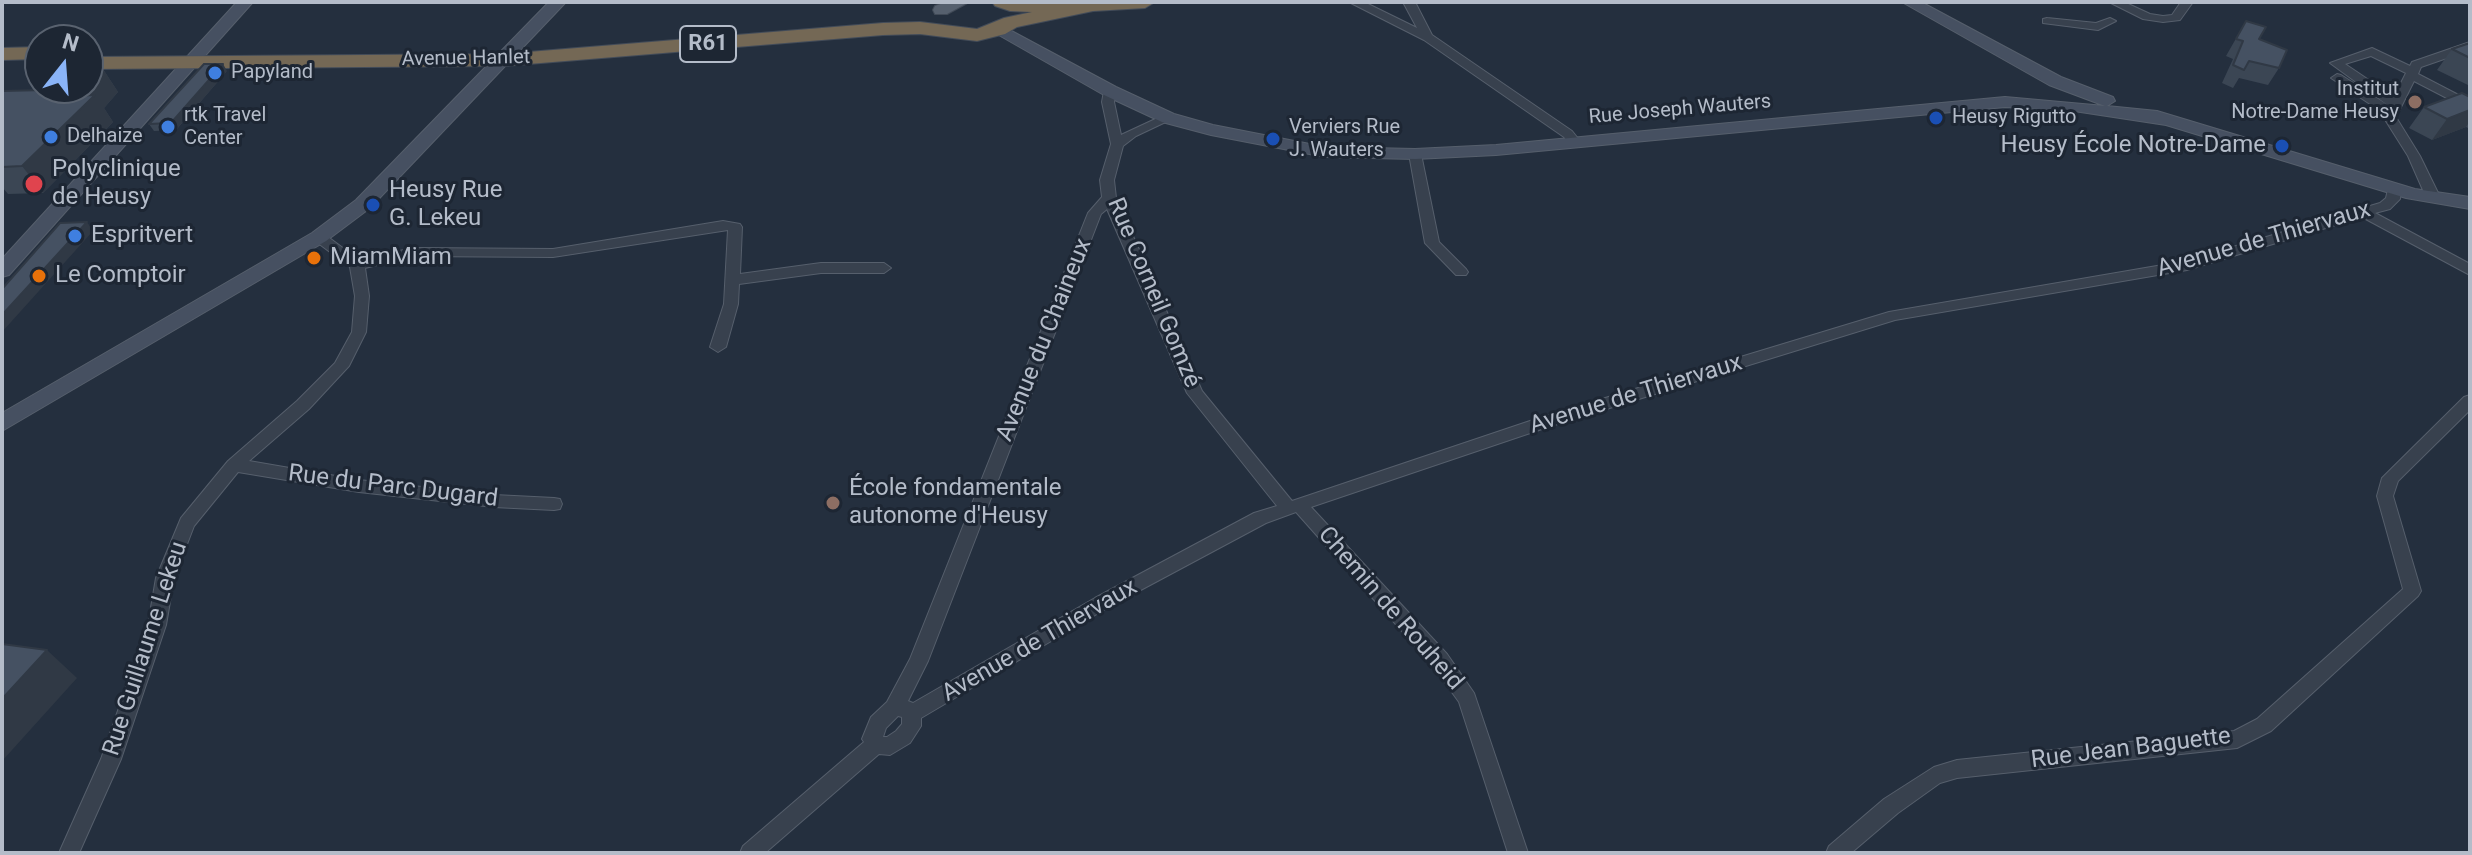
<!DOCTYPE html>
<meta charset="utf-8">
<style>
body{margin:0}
#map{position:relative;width:2472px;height:855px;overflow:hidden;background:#242f3e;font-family:Roboto,sans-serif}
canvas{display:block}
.frame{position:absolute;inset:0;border:4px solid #b4bcc9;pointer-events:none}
.north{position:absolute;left:24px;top:24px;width:80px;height:80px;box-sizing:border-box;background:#1d2633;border:2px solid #59626f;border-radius:50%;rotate:17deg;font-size:22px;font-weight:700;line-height:32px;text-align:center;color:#b4bcc9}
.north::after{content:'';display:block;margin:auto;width:28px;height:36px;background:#8ab4f8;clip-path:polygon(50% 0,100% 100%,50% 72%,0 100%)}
</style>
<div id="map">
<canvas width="2472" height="855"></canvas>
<div class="frame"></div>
<div class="north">N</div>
</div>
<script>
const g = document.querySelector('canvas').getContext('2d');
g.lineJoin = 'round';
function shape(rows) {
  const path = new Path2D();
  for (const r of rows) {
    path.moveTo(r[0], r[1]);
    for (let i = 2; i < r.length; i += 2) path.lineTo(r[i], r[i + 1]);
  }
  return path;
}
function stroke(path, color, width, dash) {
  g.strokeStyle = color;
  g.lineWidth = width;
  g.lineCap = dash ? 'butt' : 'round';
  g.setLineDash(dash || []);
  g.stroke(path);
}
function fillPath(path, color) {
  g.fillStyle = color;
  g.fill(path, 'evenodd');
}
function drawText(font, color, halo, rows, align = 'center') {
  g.font = font + ' Roboto,sans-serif';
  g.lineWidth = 6;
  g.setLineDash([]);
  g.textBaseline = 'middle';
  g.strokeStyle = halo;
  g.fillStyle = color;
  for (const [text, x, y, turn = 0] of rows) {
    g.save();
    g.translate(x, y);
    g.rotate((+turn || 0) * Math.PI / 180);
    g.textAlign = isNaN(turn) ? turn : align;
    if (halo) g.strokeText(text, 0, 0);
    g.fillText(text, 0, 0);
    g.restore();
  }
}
const street = shape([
 [1349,2,1364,2,1417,28,1403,2,1415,2,1432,35,1572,131,1580,141,1579,144,1569,144,1564,137,1424,40,1349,2],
 [2109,2,2124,2,2150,14,2163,16,2172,15,2181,2,2193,2,2180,20,2163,22,2143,19,2109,2],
 [2047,18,2096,23,2110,18,2116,21,2098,30,2043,23,2043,19,2047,18],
 [2470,42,2470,50,2421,67,2418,74,2470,101,2470,110,2414,81,2399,111,2394,114,2420,156,2440,197,2433,201,2426,197,2408,156,2379,110,2331,78,2337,74,2341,75,2389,106,2330,63,2372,48,2410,66,2412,62,2470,42],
 [2371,56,2406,73,2394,97,2345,64,2371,56],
 [1110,87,1116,91,1114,102,1121,135,1164,115,1172,115,1174,118,1136,136,1123,146,1114,180,1116,198,1202,391,1292,501,1536,419,1889,312,2186,261,2380,203,2386,198,2389,185,2394,184,2401,188,2400,199,2390,209,2375,213,2470,264,2470,275,2362,217,2187,270,1895,320,1548,427,1311,507,1447,654,1474,693,1528,853,1508,853,1459,702,1433,666,1296,512,1266,523,1107,608,921,718,921,726,910,743,890,755,879,754,765,853,740,853,743,846,864,742,862,739,871,717,887,702,910,659,1088,213,1102,197,1100,180,1111,144,1102,102,1104,91,1110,87],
 [1107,209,1187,393,1277,506,1254,513,1095,598,913,703,908,701,928,661,1101,214,1107,209],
 [898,716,902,717,902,724,896,731,887,737,883,737,886,728,898,716],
 [1415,150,1421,154,1439,242,1466,269,1468,272,1466,275,1456,275,1425,243,1409,154,1415,150],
 [723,221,740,224,742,227,740,274,821,263,884,263,891,268,884,273,821,273,739,284,738,304,726,347,718,352,710,347,724,304,728,230,553,257,413,256,365,268,369,296,366,332,349,366,309,409,249,461,359,480,494,495,554,498,560,499,562,504,560,509,554,510,494,507,359,492,238,472,194,526,174,578,166,625,121,759,79,853,59,853,101,759,148,625,156,578,181,518,228,461,297,401,335,363,352,332,355,296,350,267,314,240,312,237,314,234,324,234,359,260,413,248,553,249,723,221],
 [2470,395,2470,410,2398,481,2393,496,2421,591,2418,596,2271,731,2237,748,1957,778,1940,783,1898,813,1851,853,1826,853,1829,846,1884,799,1934,767,1957,760,2234,731,2257,719,2403,589,2377,496,2382,478,2464,397,2470,395]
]);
const secondary = shape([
 [237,2,253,2,9,275,2,277,2,259,237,2],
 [549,2,566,2,370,208,326,241,2,431,2,413,312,233,356,200,549,2],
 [1902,2,1921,2,2061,77,2113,97,2115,101,2107,106,2157,111,2415,189,2470,197,2470,209,2406,198,2166,125,2074,111,2005,107,1496,155,1415,159,1325,157,1211,135,1162,122,1104,95,990,30,992,27,1004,27,1116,87,1174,114,1213,125,1325,147,1415,149,1496,145,2005,97,2105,106,2049,85,1902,2]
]);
const primary = shape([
 [946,2,969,2,947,14,935,14,933,10,935,6,946,2]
]);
const highway = shape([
 [992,2,1155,2,1145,8,1093,11,1017,27,1005,34,977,41,920,34,883,35,504,66,88,69,88,57,504,54,883,23,920,22,977,29,1004,18,1032,12,1010,11,995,6,992,2],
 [40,47,40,59,2,60,2,48,40,47]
]);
const wall = shape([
 [2246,21,2279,68,2268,85,2239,78,2233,88,2222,83,2233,59,2226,56],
 [2470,43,2470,86,2437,70,2452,49],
 [101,66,118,92,104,108,113,122,43,193,8,194,2,187,2,91,45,90],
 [227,71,176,130,154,131,149,124],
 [2470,97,2470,129,2466,127,2432,140,2409,128,2424,107]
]);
const shadedWall = shape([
 [223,64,227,71,176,130,171,123],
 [101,66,118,92,104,108,113,122,43,193,22,166,73,96,80,88,88,88,88,80],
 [2470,110,2470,121,2466,127,2432,140,2447,119],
 [87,222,93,231,2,332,2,315],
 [47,650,77,678,3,760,2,759,2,699]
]);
const building = shape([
 [2246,21,2266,27,2259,39,2287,50,2279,68,2249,61,2244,70,2233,65,2243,41,2236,39,2246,21],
 [2470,43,2470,58,2452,49,2470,43],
 [204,64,223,64,171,123,149,124,204,64],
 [101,66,88,80,88,67,101,66],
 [47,88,80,88,73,96,95,95,22,166,2,167,2,91,45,90,47,88],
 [2462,93,2470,97,2470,110,2447,119,2424,107,2462,93],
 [87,222,2,315,2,289,60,223,87,222],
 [2,644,47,650,2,699,2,644]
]);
const markers = [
 [215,73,8,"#3f7fe0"],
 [2415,102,8,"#8d6e63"],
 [1936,118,8,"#1a4fb4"],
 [168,127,8,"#3f7fe0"],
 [51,137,8,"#3f7fe0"],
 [1273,139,8,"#1a4fb4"],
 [2282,146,8,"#1a4fb4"],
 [34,184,10,"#e0444e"],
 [373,205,8,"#1a4fb4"],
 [75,236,8,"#3f7fe0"],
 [314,258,8,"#e8710a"],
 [39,276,8,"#e8710a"],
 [833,503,8,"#8d6e63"]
];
const farStreetnames = [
 ["Avenue Hanlet",466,59,-1],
 ["Rue Joseph Wauters",1680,110,-5]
];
const farPoinames = [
 ["Papyland",231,73],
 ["Institut",2399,90,"right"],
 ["Notre-Dame Heusy",2399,113,"right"],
 ["rtk Travel",184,116],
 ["Center",184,139],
 ["Heusy Rigutto",1952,118],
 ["Verviers Rue",1289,128],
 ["J. Wauters",1289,151],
 ["Delhaize",67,137]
];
const shields = [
 [708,44,56]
];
const shieldNames = [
 ["R61",708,44]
];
const poiNames = [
 ["Heusy École Notre-Dame",2266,146,"right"],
 ["Polyclinique",52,170],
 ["de Heusy",52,198],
 ["Heusy Rue",389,191],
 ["G. Lekeu",389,219],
 ["Espritvert",91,236],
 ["MiamMiam",330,258],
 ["Le Comptoir",55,276],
 ["École fondamentale",849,489],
 ["autonome d'Heusy",849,517]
];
const streetNames = [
 ["Avenue de Thiervaux",2264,240,-16],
 ["Rue Corneil Gomzé",1153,293,67],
 ["Avenue du Chaineux",1045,340,-68],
 ["Avenue de Thiervaux",1636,395,-17],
 ["Rue du Parc Dugard",393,487,7],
 ["Chemin de Rouheid",1390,609,49],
 ["Avenue de Thiervaux",1040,641,-30],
 ["Rue Guillaume Lekeu",146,649,-72],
 ["Rue Jean Baguette",2131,749,-7]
];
stroke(street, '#565f6c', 2);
stroke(secondary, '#565f6c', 2);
stroke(primary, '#414a57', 2);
stroke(highway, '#434c59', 2);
fillPath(street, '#38414e');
fillPath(secondary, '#465061');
fillPath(primary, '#56606e');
fillPath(highway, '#746855');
fillPath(wall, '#3b4654');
fillPath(shadedWall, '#303945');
fillPath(building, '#455162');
stroke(building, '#303945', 2);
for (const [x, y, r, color] of markers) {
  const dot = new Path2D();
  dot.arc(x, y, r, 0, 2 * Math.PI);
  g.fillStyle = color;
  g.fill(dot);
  stroke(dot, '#1d2633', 3);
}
drawText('20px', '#b4bcc9', '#1d2633', farStreetnames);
drawText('20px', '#b4bcc9', '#1d2633', farPoinames, 'left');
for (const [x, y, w] of shields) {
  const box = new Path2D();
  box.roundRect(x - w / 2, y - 18, w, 36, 6);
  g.fillStyle = '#1d2633';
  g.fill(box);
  stroke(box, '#b4bcc9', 2);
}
drawText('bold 22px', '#b4bcc9', null, shieldNames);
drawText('24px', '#b4bcc9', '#1d2633', poiNames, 'left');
drawText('24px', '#b4bcc9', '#1d2633', streetNames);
</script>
